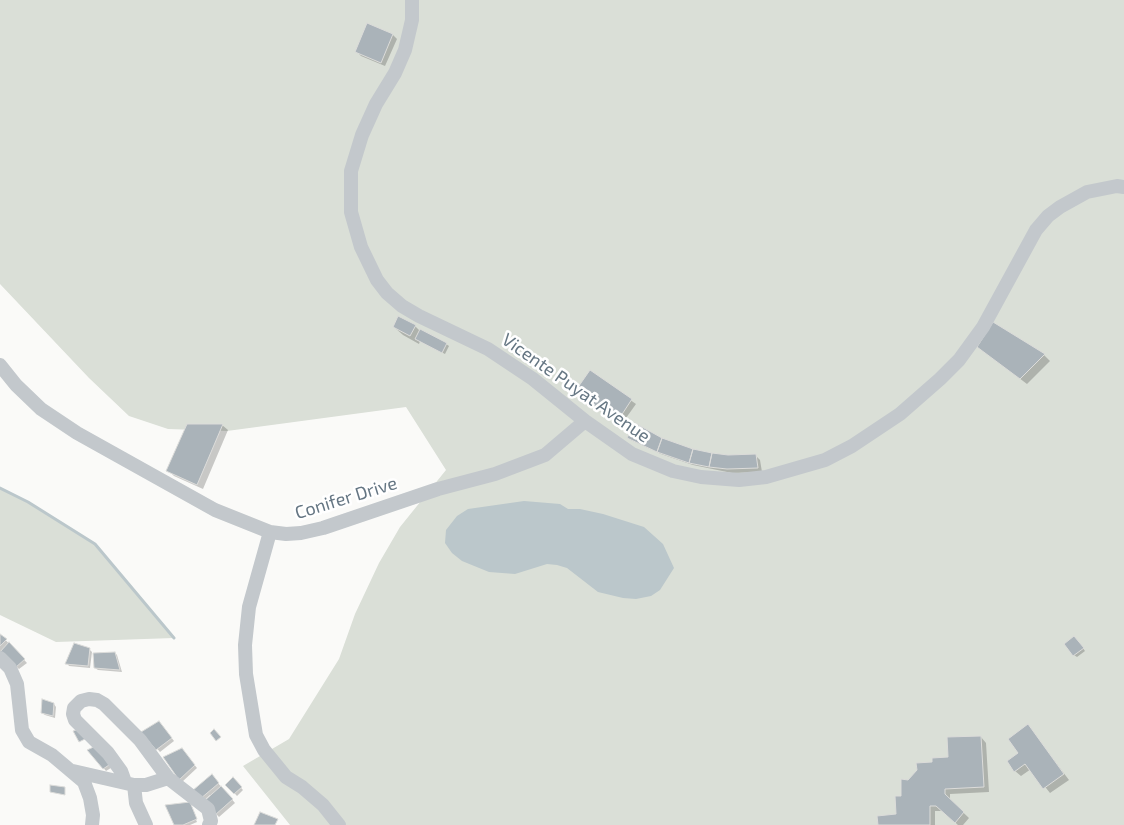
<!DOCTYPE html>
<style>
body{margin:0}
canvas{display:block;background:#fafaf8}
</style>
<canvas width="1124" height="825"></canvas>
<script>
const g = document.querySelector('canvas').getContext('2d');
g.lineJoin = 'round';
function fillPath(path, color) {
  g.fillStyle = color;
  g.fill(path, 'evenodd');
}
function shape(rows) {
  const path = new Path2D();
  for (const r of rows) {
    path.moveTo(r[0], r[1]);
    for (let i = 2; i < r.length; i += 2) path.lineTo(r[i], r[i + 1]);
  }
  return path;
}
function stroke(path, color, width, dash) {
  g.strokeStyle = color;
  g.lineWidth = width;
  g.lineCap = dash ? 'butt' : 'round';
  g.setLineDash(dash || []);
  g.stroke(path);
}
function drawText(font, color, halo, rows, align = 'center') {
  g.font = font + ' "Exo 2",sans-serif';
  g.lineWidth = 5;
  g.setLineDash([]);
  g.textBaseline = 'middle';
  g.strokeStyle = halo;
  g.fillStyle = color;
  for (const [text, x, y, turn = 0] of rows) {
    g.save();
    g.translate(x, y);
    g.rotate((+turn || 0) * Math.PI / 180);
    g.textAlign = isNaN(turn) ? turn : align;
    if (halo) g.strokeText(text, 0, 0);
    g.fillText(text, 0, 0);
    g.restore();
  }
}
const green = shape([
 [0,0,1124,0,1124,825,290,825,243,766,289,739,339,659,355,614,379,563,400,527,446,470,406,407,227,431,168,429,129,416,89,378,0,284],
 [0,488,28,502,95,544,174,638,56,642,0,615]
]);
const water = shape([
 [524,501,560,504,568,509,580,509,603,514,644,527,663,544,674,568,660,590,651,596,636,599,623,598,598,592,567,568,557,565,547,564,515,574,489,572,462,561,452,553,445,543,446,530,457,516,468,509]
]);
const shadow = shape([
 [393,35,397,39,385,66,361,56,357,52],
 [993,324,1044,355,1050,361,1027,384,978,347],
 [415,326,420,331,446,344,449,346,445,354,420,341,419,344,403,335,394,327],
 [590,372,636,404,621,425,580,397],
 [222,425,228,430,203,489,174,476,168,470],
 [661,439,692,450,728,456,756,456,760,460,762,472,732,473,693,465,661,454,631,440],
 [0,634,27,663,19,669,0,651],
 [1077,640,1085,651,1077,657,1074,655],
 [89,649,92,652,90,668,69,666,67,663],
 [115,653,117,655,122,672,98,670,95,668],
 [54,704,56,707,55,718,45,715,42,713],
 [162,725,174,741,160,752,143,732],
 [1028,726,1069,780,1050,793,1031,769,1021,776,1015,771],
 [981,737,986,743,989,792,950,794,950,800,969,818,963,825,958,825,943,811,935,811,935,825,879,825,897,816,908,781,934,763,950,758],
 [89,751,114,766,106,771],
 [184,752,197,768,182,782,180,779],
 [212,776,235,803,219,817,205,802,211,797,210,795,203,801,194,791],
 [233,779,243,790,237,796,227,785],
 [189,804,197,822,190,825,175,825]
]);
const stream = shape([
 [0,488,28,502,95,544,174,638]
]);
const building = shape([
 [367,23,393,34,381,63,355,52,367,23],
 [398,316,416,325,410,336,393,327,398,316],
 [993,322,1045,354,1020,379,977,347,993,322],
 [420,329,447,343,442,353,415,339,420,329],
 [590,370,632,399,617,422,574,393,590,370],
 [635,423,662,438,657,452,627,438,635,423],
 [187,424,223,424,197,485,166,471,187,424],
 [662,438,693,449,689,463,657,452,662,438],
 [693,449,712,453,709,467,689,463,693,449],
 [712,453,728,455,756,454,758,468,727,469,709,467,712,453],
 [0,634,7,639,0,646,0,634],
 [1074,636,1084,648,1073,656,1064,644,1074,636],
 [9,642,25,659,15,668,0,652,9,642],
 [74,643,90,648,88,666,65,664,74,643],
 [115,652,120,670,94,668,93,653,115,652],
 [42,699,54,703,53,716,41,713,42,699],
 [159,721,172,738,156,750,141,732,159,721],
 [1028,724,1064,774,1043,789,1025,764,1014,772,1007,761,1018,753,1008,739,1028,724],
 [80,729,85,739,79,742,73,731,80,729],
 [214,729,221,737,216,741,210,733,214,729],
 [981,736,984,787,945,789,945,794,964,812,955,823,936,806,930,806,930,825,878,825,877,816,896,814,895,796,901,796,901,779,908,780,917,770,916,763,932,762,932,758,948,757,947,737,981,736],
 [98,745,112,763,103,769,87,750,98,745],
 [182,748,195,765,179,780,163,757,182,748],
 [212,774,219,783,200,799,192,791,212,774],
 [233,777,242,787,234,794,225,785,233,777],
 [50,785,65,787,65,795,50,792,50,785],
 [221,786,233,799,215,815,203,802,221,786],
 [190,802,197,819,183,825,174,825,165,805,190,802],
 [260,812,278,819,275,825,254,825,260,812]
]);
const minor = shape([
 [412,0,412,20,405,50,395,73,376,104,362,135,351,171,351,212,361,247,377,280,387,293,402,306,419,316,488,349,533,379,585,421,632,454,673,471,701,477,739,480,766,477,825,460,852,446,900,414,940,379,959,360,983,327,1036,230,1048,216,1060,207,1087,192,1117,186,1124,187],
 [0,365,16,385,41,409,77,433,215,510,270,532,286,534,301,533,323,528,438,489,495,474,545,455,585,421],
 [270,532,249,607,245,645,246,674,256,735,264,750,286,777,302,787,323,805,339,825],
 [0,658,10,668,17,684,22,730,29,742,52,755,84,782,90,798,93,815,92,825],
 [73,771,134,785,146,785,168,778,208,809,211,821,209,825],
 [125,782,121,771,108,753,75,720,73,714,74,708,81,701,89,699,97,700,104,704,140,740,168,778],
 [134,785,136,803,146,825]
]);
const streetNames = [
 ["Vicente Puyat Avenue",576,388,35],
 ["Conifer Drive",346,498,-17]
];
fillPath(green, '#dadfd7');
fillPath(water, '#bbc7cb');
fillPath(shadow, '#0003');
stroke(stream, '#bbc7cb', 3);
fillPath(building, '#aab3b9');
stroke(building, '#dcdcda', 1);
stroke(minor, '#c3c8cc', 14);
drawText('18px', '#657683', '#fff', streetNames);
</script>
